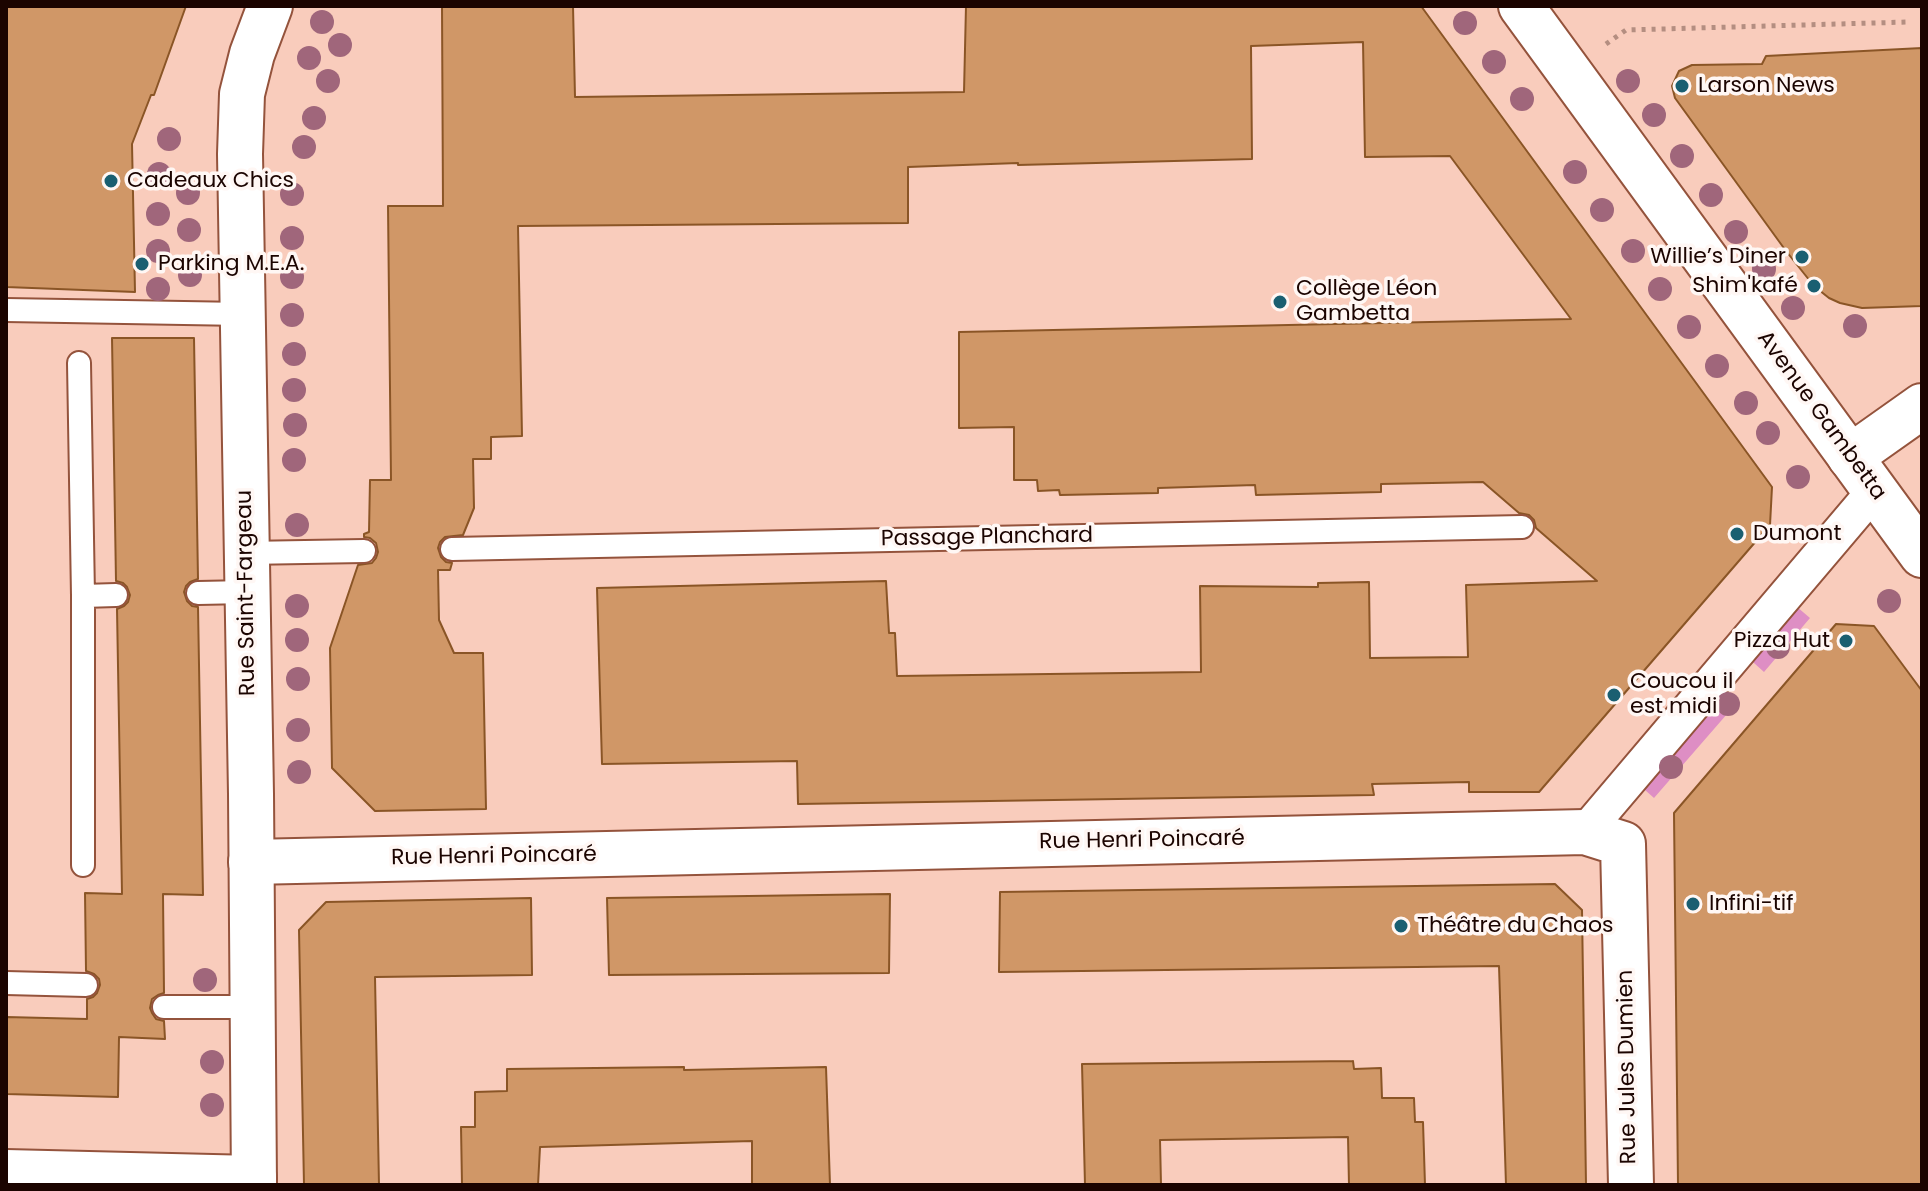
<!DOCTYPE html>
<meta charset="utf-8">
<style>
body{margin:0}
#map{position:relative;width:1928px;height:1191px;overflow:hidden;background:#f9ccbc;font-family:Poppins,sans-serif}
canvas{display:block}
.frame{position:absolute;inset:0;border:8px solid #1b0400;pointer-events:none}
</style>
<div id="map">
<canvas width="1928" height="1191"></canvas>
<div class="frame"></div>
</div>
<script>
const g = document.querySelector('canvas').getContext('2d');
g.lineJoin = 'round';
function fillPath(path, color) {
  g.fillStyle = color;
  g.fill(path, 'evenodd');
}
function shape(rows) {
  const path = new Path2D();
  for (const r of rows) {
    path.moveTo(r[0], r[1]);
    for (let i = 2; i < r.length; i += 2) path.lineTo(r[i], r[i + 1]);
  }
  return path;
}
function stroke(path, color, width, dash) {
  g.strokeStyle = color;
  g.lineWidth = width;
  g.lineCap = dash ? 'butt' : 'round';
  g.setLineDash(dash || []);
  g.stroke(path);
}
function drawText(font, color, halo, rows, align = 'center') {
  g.font = font + ' Poppins,sans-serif';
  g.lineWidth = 7;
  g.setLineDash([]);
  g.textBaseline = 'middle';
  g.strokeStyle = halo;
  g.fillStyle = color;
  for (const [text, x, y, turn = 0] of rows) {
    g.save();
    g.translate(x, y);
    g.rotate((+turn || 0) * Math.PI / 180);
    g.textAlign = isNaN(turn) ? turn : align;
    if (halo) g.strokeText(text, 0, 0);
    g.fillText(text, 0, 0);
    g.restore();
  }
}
const green = shape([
 [1790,601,1810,618,1764,672,1744,654],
 [1716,689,1734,706,1654,798,1636,782]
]);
const building = shape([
 [6,6,186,6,154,95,151,95,132,144,135,292,6,287,6,6],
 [442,6,573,6,575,97,964,92,966,6,1421,6,1772,487,1770,525,1539,792,1469,792,1469,782,1372,784,1374,795,798,804,797,761,602,764,597,588,886,581,889,633,895,633,897,676,1201,672,1200,586,1318,587,1318,583,1369,582,1370,658,1468,657,1466,585,1597,581,1536,528,1534,520,1529,515,1519,513,1483,482,1381,484,1381,492,1256,495,1255,485,1158,488,1158,493,1060,495,1059,490,1038,491,1037,480,1014,480,1014,427,959,428,959,332,1571,319,1450,156,1365,157,1363,42,1251,46,1252,159,1018,165,1018,163,908,167,908,223,518,226,522,436,491,437,491,459,473,459,474,508,463,535,445,537,440,542,438,548,441,557,446,562,452,563,450,570,438,570,439,620,454,653,483,653,486,809,375,811,332,768,330,648,358,565,372,563,376,558,378,552,376,543,370,538,364,537,364,534,369,532,370,480,391,480,388,206,443,206,442,6],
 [1922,48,1922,306,1862,308,1840,303,1829,298,1814,286,1786,251,1675,98,1672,86,1679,71,1692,65,1762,64,1766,56,1922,48],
 [112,338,194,338,198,579,190,582,186,586,184,592,187,601,192,606,198,607,203,895,163,894,164,993,158,995,152,999,150,1008,152,1013,156,1019,164,1021,165,1039,119,1037,118,1097,6,1094,6,1017,87,1019,87,999,93,997,97,993,100,985,99,979,94,974,86,971,85,893,122,894,117,609,124,606,128,602,130,595,127,587,123,583,116,581,112,338],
 [1836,624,1874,626,1922,691,1922,1185,1678,1185,1674,813,1836,624],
 [1555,884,1582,910,1586,1185,1506,1185,1499,966,999,972,1000,892,1555,884],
 [890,894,889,973,609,975,607,898,890,894],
 [531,898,532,975,375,977,379,1185,304,1185,299,930,326,902,531,898],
 [1353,1061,1354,1069,1381,1068,1382,1098,1414,1098,1415,1122,1423,1122,1425,1185,1349,1185,1348,1137,1160,1140,1161,1185,1085,1185,1082,1064,1353,1061],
 [684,1067,684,1070,826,1067,830,1185,752,1185,752,1141,540,1147,538,1185,462,1185,461,1127,475,1127,475,1092,507,1091,507,1069,684,1067]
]);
const path = shape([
 [1606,44,1626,30,1908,22]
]);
const service = shape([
 [6,310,243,314],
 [79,363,83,596,83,865],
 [452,549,1522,527],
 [246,553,364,551],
 [198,593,247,592],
 [83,596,116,595],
 [6,983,86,985],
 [164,1007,251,1007]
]);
const pedestrian = shape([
 [1585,832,1875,490]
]);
const minor = shape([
 [1850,457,1922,406],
 [251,862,1585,832,1623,844,1631,1185],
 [6,1172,254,1178]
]);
const tertiary = shape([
 [254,1185,251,794,240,154,242,94,252,54,270,6]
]);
const secondary = shape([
 [1521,6,1922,555]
]);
const trees = [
 [322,22],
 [1465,23],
 [340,45],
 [309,58],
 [1494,62],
 [328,81],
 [1628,81],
 [1522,99],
 [1654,115],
 [314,118],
 [169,139],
 [304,147],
 [1682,156],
 [1575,172],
 [159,174],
 [188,193],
 [292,194],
 [1711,195],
 [1602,210],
 [158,214],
 [189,230],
 [1736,232],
 [292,238],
 [158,251],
 [1633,251],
 [1764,269],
 [190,275],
 [292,277],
 [158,289],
 [1660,289],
 [1793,308],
 [292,315],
 [1855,326],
 [1689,327],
 [294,354],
 [1717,366],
 [294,390],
 [1746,403],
 [295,425],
 [1768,433],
 [294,460],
 [1798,477],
 [297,525],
 [1889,601],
 [297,606],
 [297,640],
 [1778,647],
 [298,679],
 [1728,704],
 [298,730],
 [1671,767],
 [299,772],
 [205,980],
 [212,1062],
 [212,1105]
];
const markers = [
 [1682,86,8,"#1a5f71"],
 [111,181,8,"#1a5f71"],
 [1802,257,8,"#1a5f71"],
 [142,264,8,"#1a5f71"],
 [1814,286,8,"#1a5f71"],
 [1280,302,8,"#1a5f71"],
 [1737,534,8,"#1a5f71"],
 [1846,641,8,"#1a5f71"],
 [1614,695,8,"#1a5f71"],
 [1693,904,8,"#1a5f71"],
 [1401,926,8,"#1a5f71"]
];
const poiNames = [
 ["Larson News",1698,86],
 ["Cadeaux Chics",127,181],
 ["Willie’s Diner",1786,257,"right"],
 ["Parking M.E.A.",158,264],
 ["Shim'kafé",1798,286,"right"],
 ["Collège Léon",1296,289],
 ["Gambetta",1296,314],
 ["Dumont",1753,534],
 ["Pizza Hut",1830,641,"right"],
 ["Coucou il",1630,682],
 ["est midi",1630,707],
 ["Infini-tif",1709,904],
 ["Théâtre du Chaos",1417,926]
];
const streetNames = [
 ["Avenue Gambetta",1821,416,54],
 ["Passage Planchard",987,538,-1],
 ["Rue Saint-Fargeau",247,593,-91],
 ["Rue Henri Poincaré",1142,841,-1],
 ["Rue Henri Poincaré",494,857,-1],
 ["Rue Jules Dumien",1628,1067,-91]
];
fillPath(green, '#de8ec4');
fillPath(building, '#d09767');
stroke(building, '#8a5526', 2);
stroke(service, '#94533c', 26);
stroke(pedestrian, '#94533c', 38);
stroke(minor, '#94533c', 48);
stroke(tertiary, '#94533c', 48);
stroke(secondary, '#94533c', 48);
stroke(path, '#b48e81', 5, [4, 6]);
stroke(service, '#fff', 22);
stroke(pedestrian, '#fff', 34);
stroke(minor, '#fff', 44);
stroke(tertiary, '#fff', 44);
stroke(secondary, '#fff', 44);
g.fillStyle = '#a0667b';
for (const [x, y] of trees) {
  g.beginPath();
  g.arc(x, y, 12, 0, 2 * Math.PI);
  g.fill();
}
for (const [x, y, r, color] of markers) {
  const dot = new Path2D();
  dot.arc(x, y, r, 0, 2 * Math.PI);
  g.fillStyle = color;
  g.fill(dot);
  stroke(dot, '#fff7f4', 3);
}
drawText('22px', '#1b0400', '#fff7f4', poiNames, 'left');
drawText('22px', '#1b0400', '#fff7f4', streetNames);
</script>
